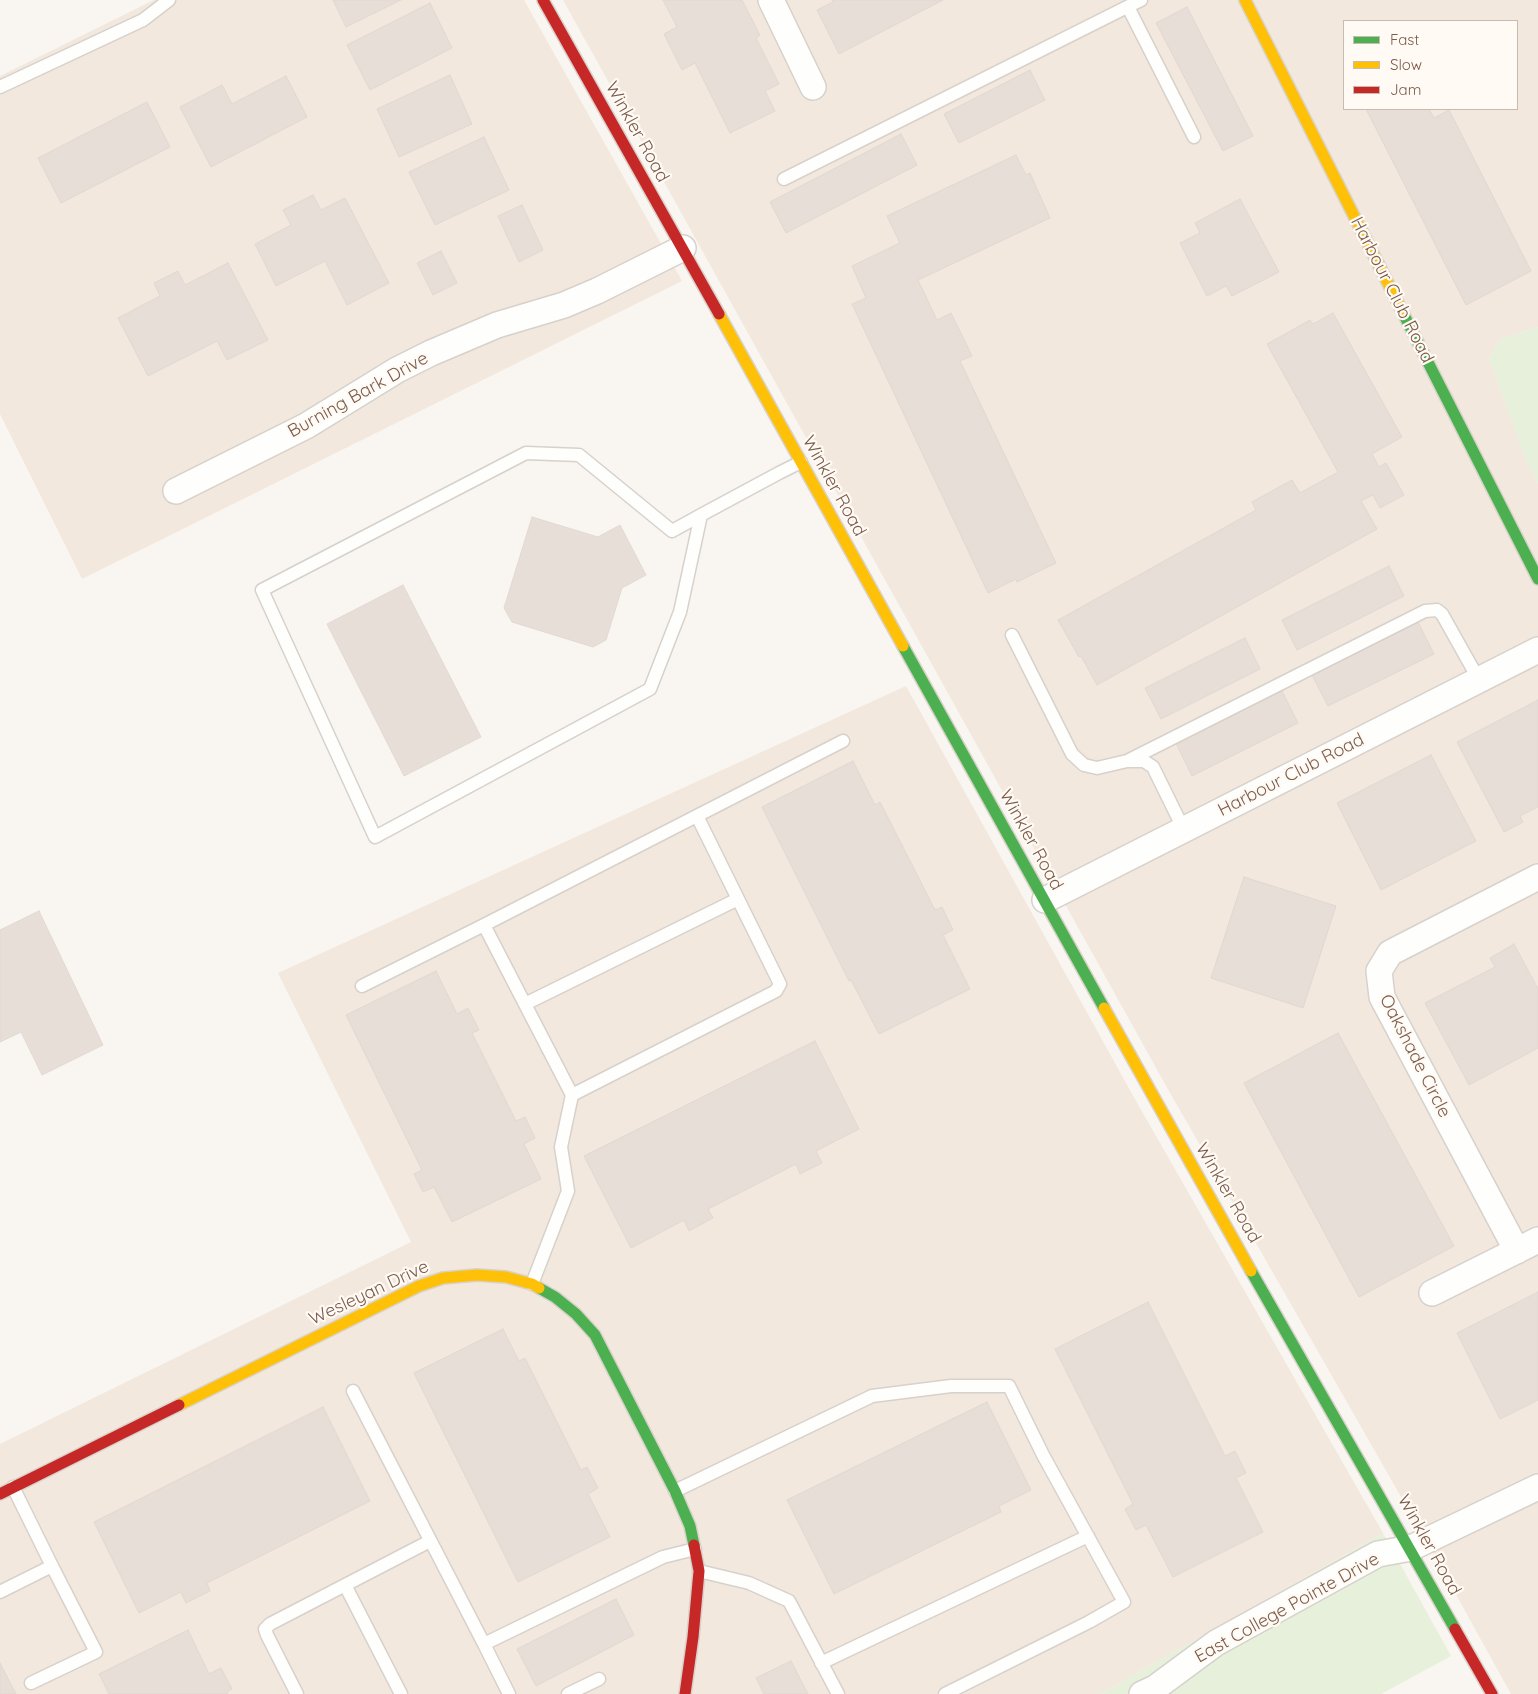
<!DOCTYPE html>
<style>
body{margin:0}
#map{position:relative;width:1538px;height:1694px;overflow:hidden;background:#f9f5f0;font-family:Quicksand,sans-serif}
canvas{display:block}
.legend{position:absolute;left:1343px;top:20px;width:175px;height:90px;box-sizing:border-box;background:#fffaf3;border:1px solid #cabbb1;margin:0;padding:6px 9px;list-style:none;font-size:15px;color:#7a5c4d}
.legend li{display:flex;align-items:center;gap:10px;height:25px}
.legend b{width:25px;border:1px solid #cabbb1}
</style>
<div id="map">
<canvas width="1538" height="1694"></canvas>
<ul class="legend">
<li><b style="height:6px;background:#4caf50"></b>Fast</li>
<li><b style="height:6px;background:#ffc107"></b>Slow</li>
<li><b style="height:6px;background:#c62828"></b>Jam</li>
</ul>
</div>
<script>
const g = document.querySelector('canvas').getContext('2d');
g.lineJoin = 'round';
function fillPath(path, color) {
  g.fillStyle = color;
  g.fill(path, 'evenodd');
}
function shape(rows) {
  const path = new Path2D();
  for (const r of rows) {
    path.moveTo(r[0], r[1]);
    for (let i = 2; i < r.length; i += 2) path.lineTo(r[i], r[i + 1]);
  }
  return path;
}
function stroke(path, color, width, dash) {
  g.strokeStyle = color;
  g.lineWidth = width;
  g.lineCap = dash ? 'butt' : 'round';
  g.setLineDash(dash || []);
  g.stroke(path);
}
function drawText(font, color, halo, rows, align = 'center') {
  g.font = font + ' Quicksand,sans-serif';
  g.lineWidth = 4.5;
  g.setLineDash([]);
  g.textBaseline = 'middle';
  g.strokeStyle = halo;
  g.fillStyle = color;
  for (const [text, x, y, turn = 0] of rows) {
    g.save();
    g.translate(x, y);
    g.rotate((+turn || 0) * Math.PI / 180);
    g.textAlign = isNaN(turn) ? turn : align;
    if (halo) g.strokeText(text, 0, 0);
    g.fillText(text, 0, 0);
    g.restore();
  }
}
const residential = shape([
 [154,0,524,0,682,281,82,579,0,414,0,76],
 [563,0,1538,0,1538,327,1501,339,1489,358,1525,457,1538,484,1538,1694,1511,1694,1428,1544,1165,1084],
 [1344,21,1517,21,1517,109,1344,109],
 [906,686,1136,1101,1383,1533,1100,1694,0,1694,0,1444,411,1242,278,973]
]);
const green = shape([
 [1538,327,1538,484,1525,458,1489,358,1501,339],
 [1383,1533,1451,1656,1381,1694,1100,1694]
]);
const building = shape([
 [333,0,401,0,346,27,333,0],
 [663,0,742,0,760,35,756,38,779,84,765,91,775,111,730,133,695,63,682,70,664,34,677,27,663,0],
 [832,0,943,0,839,54,817,10,833,2,832,0],
 [430,3,452,48,370,90,347,45,430,3],
 [1187,7,1253,136,1223,151,1156,23,1187,7],
 [1030,70,1045,100,959,143,944,114,1030,70],
 [450,75,472,124,399,157,377,109,450,75],
 [286,76,307,117,211,167,180,107,222,85,232,104,286,76],
 [147,102,170,147,61,203,38,158,147,102],
 [1366,109,1429,109,1434,118,1449,110,1531,271,1466,305,1366,109],
 [901,134,917,165,786,233,770,202,901,134],
 [484,137,509,190,435,225,409,172,484,137],
 [1016,155,1026,175,1030,173,1050,218,918,280,937,320,951,313,972,356,960,361,1056,563,1017,582,1016,579,988,593,852,304,866,298,852,266,900,243,887,216,1016,155],
 [313,195,321,210,345,198,389,283,347,305,325,261,276,286,255,244,291,225,283,210,313,195],
 [1240,199,1279,272,1232,296,1226,286,1207,296,1180,243,1200,233,1195,223,1240,199],
 [522,205,543,250,519,262,498,216,522,205],
 [441,251,457,283,433,295,417,263,441,251],
 [228,263,268,340,227,360,217,341,148,376,118,318,160,296,154,283,178,271,185,285,228,263],
 [1333,313,1402,437,1372,454,1379,467,1386,463,1404,495,1380,508,1373,495,1361,501,1377,529,1097,685,1081,656,1079,657,1058,620,1256,510,1252,502,1292,480,1300,493,1338,472,1267,344,1310,320,1313,324,1333,313],
 [532,517,598,537,620,525,646,575,622,588,606,640,593,647,512,622,504,608,532,517],
 [1389,566,1404,596,1297,650,1282,620,1389,566],
 [403,585,481,737,404,776,327,624,403,585],
 [1418,622,1434,654,1328,706,1312,675,1418,622],
 [1245,638,1260,669,1161,719,1145,688,1245,638],
 [1282,691,1298,723,1192,776,1176,743,1282,691],
 [1538,700,1538,807,1520,816,1523,822,1504,832,1457,742,1538,700],
 [1431,755,1476,841,1381,890,1337,803,1431,755],
 [853,761,875,805,880,802,935,910,942,907,953,930,943,935,970,989,879,1034,851,980,849,981,762,807,853,761],
 [1244,877,1336,906,1303,1008,1211,978,1244,877],
 [39,911,103,1045,42,1075,21,1032,0,1042,0,930,39,911],
 [1514,944,1538,989,1538,1048,1469,1085,1425,1003,1495,967,1490,958,1514,944],
 [436,971,457,1014,468,1008,479,1030,472,1033,516,1121,525,1117,535,1138,524,1144,541,1179,452,1222,434,1187,423,1192,414,1174,422,1170,346,1015,436,971],
 [1338,1033,1454,1246,1359,1297,1244,1083,1338,1033],
 [815,1041,859,1129,816,1151,822,1163,800,1174,796,1164,708,1209,713,1218,689,1231,684,1220,631,1248,584,1156,815,1041],
 [1538,1292,1538,1400,1500,1419,1457,1333,1538,1292],
 [1148,1302,1225,1456,1235,1451,1246,1473,1236,1478,1263,1532,1173,1577,1146,1525,1136,1530,1125,1509,1133,1504,1055,1349,1148,1302],
 [503,1329,519,1361,525,1358,581,1470,587,1467,598,1488,588,1494,610,1537,518,1582,414,1373,503,1329],
 [987,1402,1031,1490,999,1506,1001,1512,834,1594,787,1500,987,1402],
 [323,1407,370,1501,207,1583,210,1591,186,1603,181,1592,139,1613,94,1522,323,1407],
 [616,1599,634,1635,536,1686,517,1649,616,1599],
 [188,1630,209,1674,221,1668,232,1689,227,1692,228,1694,109,1694,99,1674,188,1630],
 [791,1661,808,1694,764,1694,756,1678,791,1661],
 [0,1663,16,1694,0,1694,0,1663]
]);
const lane = shape([
 [1128,7,1194,137],
 [0,87,143,20,169,0],
 [784,179,1141,0],
 [701,515,680,612,650,689,375,837,262,590,526,453,579,455,672,531,701,515,779,473,801,462],
 [1012,635,1072,754,1084,765,1097,768,1127,761,1144,761,1153,767,1184,830],
 [1127,761,1425,611,1437,610,1442,614,1479,680],
 [484,925,843,741],
 [362,986,484,925,572,1095,561,1147,568,1191,532,1284],
 [525,1004,738,899],
 [572,1095,776,991,780,984,697,816],
 [353,1391,484,1644,663,1557,695,1549],
 [675,1491,872,1396,951,1386,1009,1386,1043,1455,1124,1602,1089,1622,945,1694],
 [699,1571,749,1583,789,1601,838,1694],
 [345,1585,401,1694],
 [0,1592,52,1566,13,1487],
 [484,1644,509,1694],
 [821,1663,1088,1536],
 [31,1683,96,1652,52,1566],
 [297,1694,267,1635,265,1629,270,1624,430,1541],
 [568,1694,599,1679]
]);
const street = shape([
 [771,0,813,87],
 [176,491,306,426,397,370,431,353,497,325,564,305,597,291,683,248],
 [1045,900,1538,650],
 [1517,1251,1382,997,1379,971,1390,953,1538,877],
 [1432,1293,1538,1240],
 [1142,1694,1155,1688,1216,1643,1378,1554,1411,1548,1538,1487]
]);
const fast = shape([
 [1403,313,1538,579],
 [903,646,1104,1008],
 [1251,1271,1455,1629],
 [539,1288,555,1297,576,1314,595,1335,675,1491,690,1526,694,1545]
]);
const slow = shape([
 [1245,0,1403,313],
 [719,314,903,646],
 [1104,1008,1251,1271],
 [179,1405,419,1286,443,1278,477,1275,506,1277,532,1284,539,1288]
]);
const jam = shape([
 [543,0,719,314],
 [0,1494,179,1405],
 [1455,1629,1492,1694],
 [685,1694,693,1637,699,1571,694,1545]
]);
const streetNames = [
 ["Winkler Road",637,132,61],
 ["Harbour Club Road",1392,290,63],
 ["Burning Bark Drive",358,395,-29],
 ["Winkler Road",834,486,61],
 ["Harbour Club Road",1291,775,-27],
 ["Winkler Road",1031,840,61],
 ["Oakshade Circle",1415,1056,63],
 ["Winkler Road",1228,1193,60],
 ["Wesleyan Drive",369,1293,-25],
 ["Winkler Road",1429,1545,61],
 ["East College Pointe Drive",1287,1608,-29]
];
fillPath(residential, '#f2e8de');
fillPath(green, '#e7f0db');
fillPath(building, '#e6ded7');
stroke(building, '#e2d8d2', 1);
stroke(lane, '#d7d1cb', 15);
stroke(street, '#d7d1cb', 28);
stroke(fast, '#d9d2cb', 14);
stroke(slow, '#d9d2cb', 14);
stroke(jam, '#d9d2cb', 14);
stroke(lane, '#fefefd', 12);
stroke(street, '#fefefd', 25);
stroke(fast, '#4caf50', 11);
stroke(slow, '#ffc107', 11);
stroke(jam, '#c62828', 11);
drawText('18px', '#7a5c4d', '#fffaf3', streetNames);
</script>
